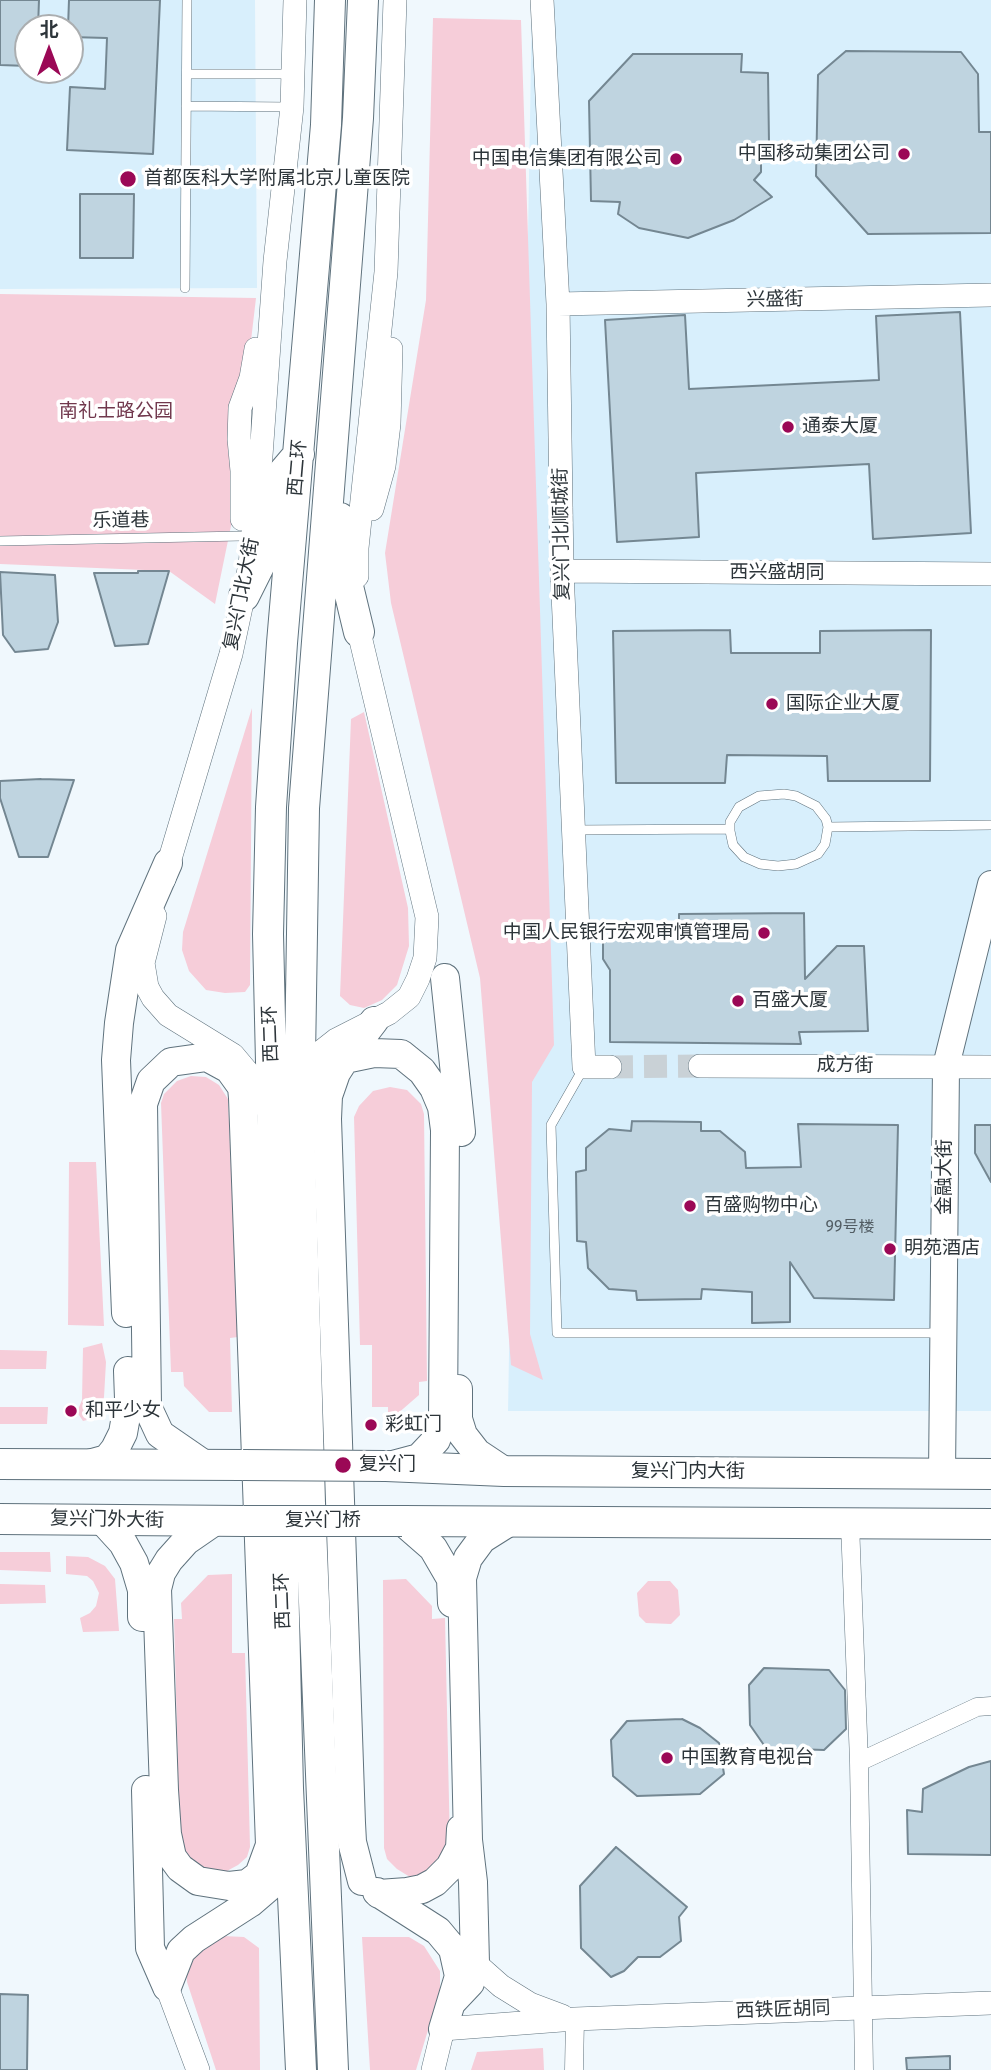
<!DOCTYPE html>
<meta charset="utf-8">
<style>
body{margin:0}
#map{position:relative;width:991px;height:2070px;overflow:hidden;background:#f0f8fd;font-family:"Fira Sans","Noto Sans SC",sans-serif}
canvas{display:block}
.north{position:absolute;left:14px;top:14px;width:70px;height:70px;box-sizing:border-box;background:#fff;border:2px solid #abaeb0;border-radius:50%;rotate:0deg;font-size:19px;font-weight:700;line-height:28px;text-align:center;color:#2d353a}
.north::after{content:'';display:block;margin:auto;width:24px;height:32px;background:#9b0856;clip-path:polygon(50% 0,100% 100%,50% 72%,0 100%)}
</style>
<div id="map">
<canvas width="991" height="2070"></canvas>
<div class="north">北</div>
</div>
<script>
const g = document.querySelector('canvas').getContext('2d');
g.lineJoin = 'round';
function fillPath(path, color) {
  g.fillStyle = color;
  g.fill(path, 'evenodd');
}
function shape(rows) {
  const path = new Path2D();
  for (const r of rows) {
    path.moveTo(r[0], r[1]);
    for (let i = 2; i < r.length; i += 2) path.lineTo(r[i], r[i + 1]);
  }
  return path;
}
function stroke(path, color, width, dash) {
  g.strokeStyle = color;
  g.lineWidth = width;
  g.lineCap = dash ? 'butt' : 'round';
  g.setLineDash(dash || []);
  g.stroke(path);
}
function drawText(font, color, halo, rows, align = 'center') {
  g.font = font + ' "Fira Sans","Noto Sans SC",sans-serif';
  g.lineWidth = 7;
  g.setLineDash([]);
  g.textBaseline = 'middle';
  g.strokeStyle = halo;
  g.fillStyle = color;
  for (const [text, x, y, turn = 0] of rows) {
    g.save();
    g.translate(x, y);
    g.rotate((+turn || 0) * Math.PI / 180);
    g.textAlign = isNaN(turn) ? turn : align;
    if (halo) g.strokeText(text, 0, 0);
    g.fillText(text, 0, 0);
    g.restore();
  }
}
const built = shape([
 [0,0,255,0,257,288,0,289],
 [28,28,70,28,70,70,28,70],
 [532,0,991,0,991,1411,508,1411]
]);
const green = shape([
 [433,18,521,20,554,1045,532,1082,530,1334,543,1380,511,1365,480,978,391,603,385,553,426,300],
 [0,294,256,298,248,366,237,396,228,451,235,485,232,521,215,604,169,571,0,564],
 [252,708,250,985,245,992,225,993,206,990,189,971,182,950,183,932],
 [364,712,408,908,409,946,397,985,382,1000,364,1008,350,1005,340,996,351,719],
 [191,1076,206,1077,219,1085,228,1099,238,1337,230,1338,232,1412,209,1412,184,1386,183,1372,171,1372,161,1103,164,1094,177,1081],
 [390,1087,407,1090,421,1104,424,1114,427,1381,419,1382,419,1395,388,1422,388,1407,372,1407,372,1345,360,1345,354,1117,359,1106,373,1091],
 [69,1162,96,1162,104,1326,68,1325],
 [102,1343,106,1362,104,1397,98,1417,83,1421,77,1412,82,1400,83,1348],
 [0,1350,47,1351,46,1369,0,1369],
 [0,1407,48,1407,47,1424,0,1424],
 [0,1552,50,1552,51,1572,0,1570],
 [66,1556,88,1557,105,1566,115,1579,119,1631,83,1632,80,1618,90,1613,96,1606,99,1593,93,1581,87,1576,66,1574],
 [232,1574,232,1653,245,1653,250,1847,247,1857,238,1865,225,1872,211,1873,187,1858,180,1843,174,1619,182,1619,181,1603,208,1575],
 [406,1579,432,1606,432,1619,445,1618,450,1847,427,1877,410,1877,397,1869,387,1859,384,1848,383,1580],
 [648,1581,670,1581,678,1590,680,1615,671,1624,646,1623,639,1616,637,1593],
 [0,1584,45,1585,46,1603,0,1604],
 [223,1936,244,1937,259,1948,260,2070,216,2070,187,1982,186,1966,192,1950],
 [362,1937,409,1937,424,1946,440,1971,440,1990,416,2070,370,2070],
 [543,2048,544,2070,471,2070,477,2052]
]);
const building = shape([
 [0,0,39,0,38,28,28,28,28,66,0,65,0,0],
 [69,0,160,0,153,154,67,150,70,87,105,89,107,38,70,37,70,28,68,28,69,0],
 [846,51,961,52,978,74,979,132,991,132,991,233,868,234,816,176,818,75,846,51],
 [633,54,742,54,741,72,768,73,769,143,761,146,761,172,754,180,772,197,734,220,688,238,639,228,618,214,620,202,591,201,589,101,633,54],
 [80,194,134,194,133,258,80,258,80,194],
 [960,312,971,533,873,539,869,464,696,473,699,537,617,542,605,320,685,315,689,389,879,380,876,316,960,312],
 [138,571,169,571,148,644,115,646,94,573,138,573,138,571],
 [0,572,55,575,58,622,48,649,15,652,3,635,0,572],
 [730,630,731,653,820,653,820,631,931,630,930,781,828,781,827,756,727,755,725,783,616,783,613,631,730,630],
 [41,779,74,780,48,857,19,857,0,798,0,781,41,779],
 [804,913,805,979,837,946,864,946,868,1031,799,1032,801,1044,610,1042,610,970,603,959,603,941,611,938,621,925,650,925,657,932,679,931,679,914,804,913],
 [632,1121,701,1122,701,1131,720,1131,745,1152,746,1168,801,1167,798,1124,898,1125,894,1300,814,1298,790,1262,790,1322,752,1323,752,1292,702,1289,701,1299,637,1300,636,1291,609,1289,588,1268,586,1242,577,1241,576,1172,586,1170,586,1148,609,1129,631,1131,632,1121],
 [975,1125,991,1125,991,1182,975,1153,975,1125],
 [764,1668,829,1670,845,1690,846,1729,824,1750,766,1748,750,1725,749,1685,764,1668],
 [682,1719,700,1728,719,1743,724,1774,700,1794,637,1796,613,1776,611,1740,627,1721,682,1719],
 [991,1761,991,1855,908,1854,907,1810,922,1812,923,1789,969,1767,991,1761],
 [616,1847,687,1907,679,1917,681,1941,660,1957,638,1957,624,1971,611,1977,581,1948,580,1886,616,1847],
 [0,1994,28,1995,27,2070,0,2070,0,1994],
 [950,2056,950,2070,907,2070,906,2058,950,2056]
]);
const tertiaryTunnel = shape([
 [610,1067,700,1066]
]);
const service = shape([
 [187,74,293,74],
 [186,106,290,107],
 [185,288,187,0],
 [0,541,242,536],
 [828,827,825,844,818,854,796,864,778,866,760,864,744,857,733,845,730,831,730,822,739,807,759,796,784,794,796,796,816,806,826,819,828,827,991,825],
 [574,830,730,829],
 [583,1069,551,1125,557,1333,942,1333]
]);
const minor = shape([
 [850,1523,859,1762,864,2070],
 [859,1762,977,1707,991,1706],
 [574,2070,575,2019]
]);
const tertiary = shape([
 [542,0,558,304,562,571,584,1067,610,1067],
 [558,304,991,295],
 [372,509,384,466,389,424,391,349],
 [242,519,242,471,239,439,240,408,251,378,256,349],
 [562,571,991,574],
 [357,576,357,548,386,272,395,0],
 [164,879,231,654,250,565,261,456,275,261,292,107,295,0],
 [155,916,143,963,147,987,153,998,168,1015,233,1055,254,1080,269,1112],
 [700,1066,991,1067],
 [305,1093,312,1071,322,1051,336,1040,389,1013,409,997,418,979,425,958,427,917,359,632,358,617],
 [475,1963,501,1986,530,2004,562,2016],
 [167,1987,198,2070],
 [433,2070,443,2029,575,2019,991,2003]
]);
const secondary = shape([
 [942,1475,946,1066,991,884]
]);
const primary = shape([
 [445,978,461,1132],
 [345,1059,374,1021],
 [126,1313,116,1060,119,1023,130,950,168,863],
 [458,1389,458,1419,463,1435,477,1453,504,1471],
 [85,1465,107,1459,115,1449,123,1433,129,1399,128,1371],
 [205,1465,160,1434,147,1406,143,1104,151,1081,171,1062,207,1057,229,1069,242,1087,243,1098,270,1845,259,1875,247,1884,229,1886,198,1881,180,1868,172,1857,167,1834,164,1790,157,1589,161,1573,169,1560,186,1541,215,1521],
 [102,1520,123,1543,134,1563,142,1590,142,1617],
 [402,1521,433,1548,451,1579,452,1603],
 [146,1790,150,1948,167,1987],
 [362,1881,352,1842,351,1823,327,1119,328,1096,336,1073,345,1059,374,1053,401,1054,422,1071,434,1088,442,1107,445,1130,443,1419,436,1440,419,1458,389,1466],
 [377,1892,438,1931,453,1949,459,1976,443,2029],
 [379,1894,407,1892,422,1889,435,1882,450,1867,460,1848,461,1829],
 [167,1987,181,1951,194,1939,250,1903,271,1885,275,1877],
 [453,2001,470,1983,475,1963,473,1882,468,1840,462,1578,468,1558,482,1539,509,1522]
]);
const trunk = shape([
 [340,518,346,578,359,632],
 [244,596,267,550,276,481,299,454],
 [0,1464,243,1465],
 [386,1466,504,1471,991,1474],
 [0,1519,244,1521],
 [402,1521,991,1524],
 [301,2070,288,1788,268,934,271,807,282,643,326,125,330,0],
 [333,2070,310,1503,299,1120,304,808,358,118,363,0]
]);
const trunkBridge = shape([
 [243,1465,386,1466],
 [244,1521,402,1521]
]);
const markers = [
 [904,154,7,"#9b0856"],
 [676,159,7,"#9b0856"],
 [128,179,9,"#9b0856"],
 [788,427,7,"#9b0856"],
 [772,704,7,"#9b0856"],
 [764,933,7,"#9b0856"],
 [738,1001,7,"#9b0856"],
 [690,1206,7,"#9b0856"],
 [890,1249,7,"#9b0856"],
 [71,1411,7,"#9b0856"],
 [371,1425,7,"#9b0856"],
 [343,1465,9,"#9b0856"],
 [667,1758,7,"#9b0856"]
];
const numberNames = [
 ["99号楼",850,1228]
];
const poiNames = [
 ["中国移动集团公司",890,154,"right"],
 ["中国电信集团有限公司",662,159,"right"],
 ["首都医科大学附属北京儿童医院",144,179],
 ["通泰大厦",802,427],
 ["国际企业大厦",786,704],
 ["中国人民银行宏观审慎管理局",750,933,"right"],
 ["百盛大厦",752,1001],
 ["百盛购物中心",704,1206],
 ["明苑酒店",904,1249],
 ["和平少女",85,1411],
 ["彩虹门",385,1425],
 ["复兴门",359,1465],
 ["中国教育电视台",681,1758]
];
const streetNames = [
 ["兴盛街",775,300,-1],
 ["西二环",298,468,-85],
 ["乐道巷",121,521,-1],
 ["复兴门北顺城街",562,534,-91],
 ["西兴盛胡同",777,573],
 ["复兴门北大街",242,594,-79],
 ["西二环",271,1034,-92],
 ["成方街",845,1066],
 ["金融大街",945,1177,-90],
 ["复兴门内大街",688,1472],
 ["复兴门外大街",107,1520,1],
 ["复兴门桥",323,1521],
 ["西二环",283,1601,-92],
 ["西铁匠胡同",783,2010,-2]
];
const parkNames = [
 ["南礼士路公园",116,412]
];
fillPath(built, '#d8effc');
fillPath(green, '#f6cdd9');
fillPath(building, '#bfd4e0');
stroke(building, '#748792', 2);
stroke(tertiaryTunnel, '#c9d1d6', 23, [23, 11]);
stroke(service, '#5f727d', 10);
stroke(minor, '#5f727d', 19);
stroke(tertiary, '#5f727d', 24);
stroke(secondary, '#5f727d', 28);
stroke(primary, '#5f727d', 30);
stroke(trunk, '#5f727d', 32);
stroke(service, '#fff', 9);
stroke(minor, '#fff', 18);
stroke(tertiary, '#fff', 23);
stroke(secondary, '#fff', 26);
stroke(primary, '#fff', 28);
stroke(trunk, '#fff', 30);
stroke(trunkBridge, '#5f727d', 32, []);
stroke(trunkBridge, '#fff', 30);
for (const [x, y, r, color] of markers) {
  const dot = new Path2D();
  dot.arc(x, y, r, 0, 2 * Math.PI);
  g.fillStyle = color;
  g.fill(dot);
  stroke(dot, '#fff', 2.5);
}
drawText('16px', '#525d64', null, numberNames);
drawText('19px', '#2d353a', '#fff', poiNames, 'left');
drawText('19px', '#2d353a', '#fff', streetNames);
drawText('19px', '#71384d', '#fff', parkNames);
</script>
